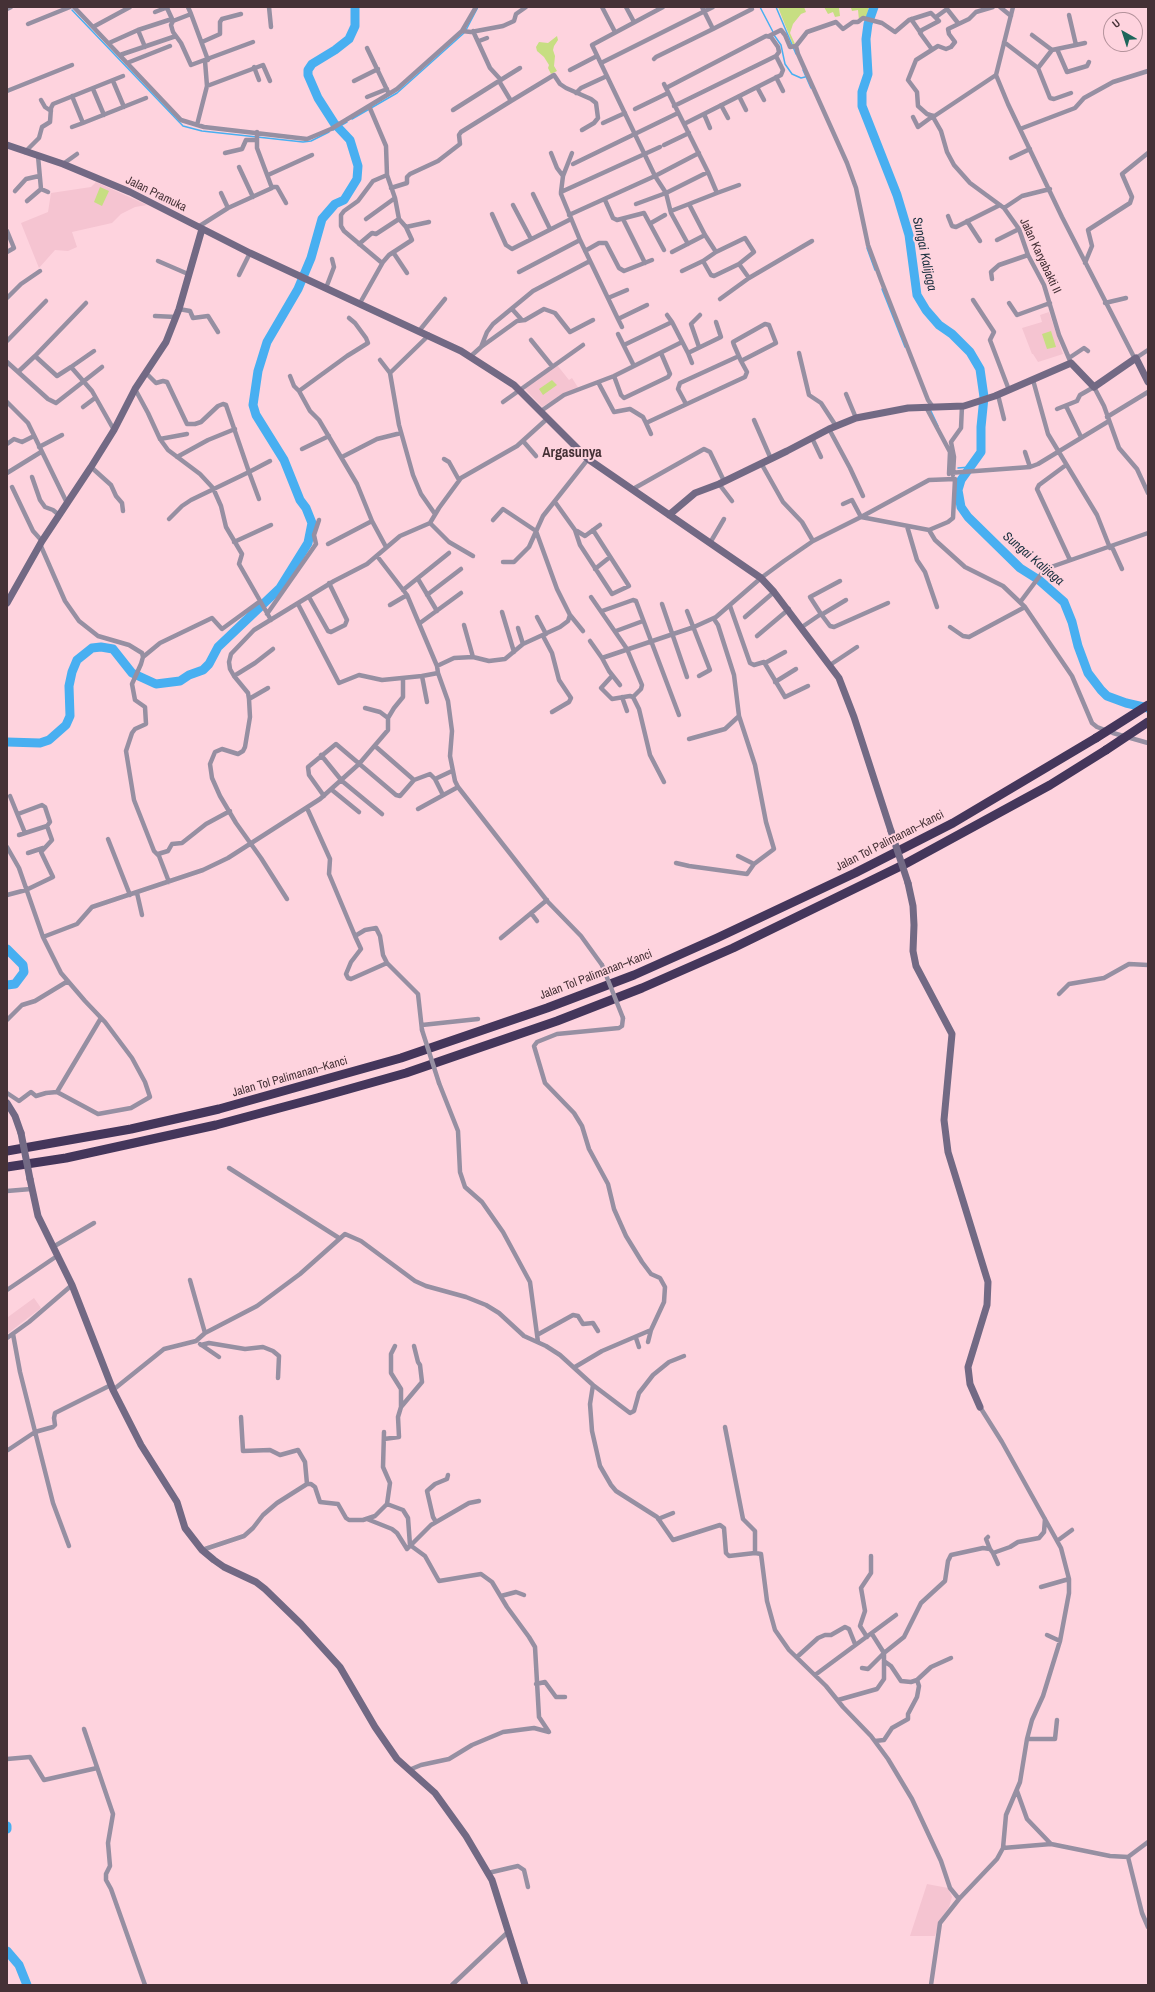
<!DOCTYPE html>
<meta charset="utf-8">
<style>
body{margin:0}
#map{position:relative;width:1155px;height:1992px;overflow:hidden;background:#fed3de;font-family:"Archivo Narrow",sans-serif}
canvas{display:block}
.frame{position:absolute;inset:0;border:8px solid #453136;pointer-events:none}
.north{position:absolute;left:1103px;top:12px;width:40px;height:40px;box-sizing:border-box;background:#fed3de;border:1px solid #b4929b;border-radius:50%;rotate:321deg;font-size:11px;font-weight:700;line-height:16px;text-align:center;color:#453136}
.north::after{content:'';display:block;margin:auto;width:14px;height:18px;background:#1e665a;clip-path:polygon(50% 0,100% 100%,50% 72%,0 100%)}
</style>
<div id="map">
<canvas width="1155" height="1992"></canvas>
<div class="frame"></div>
<div class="north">U</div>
</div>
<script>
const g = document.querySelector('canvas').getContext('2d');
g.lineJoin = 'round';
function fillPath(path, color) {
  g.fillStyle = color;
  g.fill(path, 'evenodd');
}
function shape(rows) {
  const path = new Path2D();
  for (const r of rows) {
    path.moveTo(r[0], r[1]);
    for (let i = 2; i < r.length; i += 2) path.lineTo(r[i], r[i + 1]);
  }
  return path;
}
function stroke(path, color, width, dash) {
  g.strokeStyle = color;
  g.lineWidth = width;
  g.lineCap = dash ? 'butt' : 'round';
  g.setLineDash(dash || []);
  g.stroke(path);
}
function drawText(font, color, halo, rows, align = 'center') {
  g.font = font + ' "Archivo Narrow",sans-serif';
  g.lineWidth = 4;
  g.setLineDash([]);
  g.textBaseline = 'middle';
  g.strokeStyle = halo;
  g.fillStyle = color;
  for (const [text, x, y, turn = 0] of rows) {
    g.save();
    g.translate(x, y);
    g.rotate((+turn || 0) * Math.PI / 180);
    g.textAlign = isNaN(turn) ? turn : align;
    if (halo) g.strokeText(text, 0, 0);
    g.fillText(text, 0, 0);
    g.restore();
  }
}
const built = shape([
 [96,182,147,205,135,207,121,214,112,223,72,232,77,247,68,251,55,250,39,268,21,223,48,212,51,193,91,187],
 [1049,312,1063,354,1038,362,1033,354,1032,354,1022,328,1042,322,1040,315],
 [557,365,569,380,572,378,579,389,565,393,542,407,524,388],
 [34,1298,41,1308,7,1334,7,1316,8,1317],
 [927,1884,948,1888,952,1897,949,1907,940,1920,935,1936,910,1936]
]);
const green = shape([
 [778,7,804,7,806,12,801,14,793,24,790,33,795,44,793,45],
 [824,7,869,7,866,18,859,20,858,10,852,11,851,8,839,8,840,16,835,17,833,12,828,14],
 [557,36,558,40,554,46,553,50,555,56,554,66,557,71,551,74,548,68,549,65,544,57,537,51,536,47,539,42,548,43],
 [100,187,109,191,102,206,94,202],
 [1051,331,1056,347,1047,349,1042,334],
 [552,380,557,385,543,395,539,389]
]);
const stream = shape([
 [760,7,773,32],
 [776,7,796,54],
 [72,10,183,126,202,131,303,142,311,141,329,132],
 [466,30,478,7],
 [774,35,781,45,785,64,792,74,801,78,805,77],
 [803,70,811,88],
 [352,119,397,93,464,33],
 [333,130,347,122],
 [867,248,875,270],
 [882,289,905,347],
 [930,409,938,426],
 [958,468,970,467]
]);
const river = shape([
 [874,7,868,24,866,39,868,74,862,92,862,106,897,195,909,235,917,295,926,310,939,325,952,334,970,352,980,369,984,397,981,427,981,452,961,480,958,490,961,507,968,517,1020,568,1039,580,1064,602,1072,622,1078,646,1088,673,1101,690,1107,696,1126,703,1148,708],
 [7,742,40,743,49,740,66,725,70,716,69,686,72,672,77,660,92,648,101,647,113,649,132,673,156,684,180,681,189,675,203,670,209,664,218,647,280,588,308,543,312,523,306,508,300,500,284,460,256,415,253,405,258,371,267,342,298,289,311,258,322,219,335,204,344,200,357,179,358,166,350,140,334,123,318,98,308,75,308,70,312,64,335,50,349,39,355,26,355,7],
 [7,949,23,965,24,972,15,984,7,985],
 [7,1826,7,1829],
 [7,1951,19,1965,27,1985]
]);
const street = shape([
 [74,7,181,120,204,127,307,139,331,129,397,89,462,31,476,7],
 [188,7,191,14],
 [269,7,271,27],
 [602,7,615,32],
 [626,7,634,22],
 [1000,7,1011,16],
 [1013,7,996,75,1008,104,1062,217,1135,359],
 [167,8,173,21,191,14,208,60],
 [7,9,11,7],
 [155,12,168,7],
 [936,17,947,9,958,23],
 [911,19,920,32],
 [173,21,171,25,173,32,181,43,191,65,253,42],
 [28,24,70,7],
 [93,27,130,7],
 [713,29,752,9],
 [138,30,145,47],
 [462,31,471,32,503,26,514,21,516,14,526,7],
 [473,31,490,68,501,80],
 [1032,35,1052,50,1038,68],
 [769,36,781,30,785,35,790,47,796,46],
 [479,41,487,38],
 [202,42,220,34,220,22,222,19,241,14],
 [1004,42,1038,68,1050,98,1054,99,1071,93],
 [109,43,138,30,172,19],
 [1076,45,1085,43],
 [367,48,389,94],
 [1057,49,1067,72,1087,66,1089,62],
 [1052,50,1076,45,1069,15],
 [120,55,176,36],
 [654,59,656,57,713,29,702,7],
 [127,63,170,46],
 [601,63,713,7],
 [254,67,259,80],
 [570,70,597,56],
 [996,75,933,117,941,131,947,152,954,165,970,183,1004,208,1019,229,1028,255,1044,285,1059,335,1071,363],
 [776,77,783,91],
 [113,81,124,107],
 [354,81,378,69],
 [499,81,520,68],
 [664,84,708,172,717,193,689,204,705,235,716,252,703,261,711,275,714,276,739,264,749,278,812,241],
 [207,86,263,65,270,81],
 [757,87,764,100],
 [666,88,766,36,771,37,778,47,779,52,776,56,674,106],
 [93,89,104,115],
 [7,91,72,65],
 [576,93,581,88,607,76],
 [72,96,83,123,146,98],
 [739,96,746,110],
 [367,97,387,89],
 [41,100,45,107,51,111],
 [721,105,728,118],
 [635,109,668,93],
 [453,110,499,81,511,101,554,75,560,84,566,88,591,99,596,103,598,118,594,123,582,130],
 [704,114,710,128],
 [933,116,927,114,918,106,917,92,908,80,916,60,938,46,946,49,951,47,955,42,949,34,948,29,969,19,976,12,993,7],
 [913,117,918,127,933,116],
 [603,123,625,113],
 [684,124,781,75,783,70,776,56],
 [197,125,207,86,205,61],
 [72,127,83,123],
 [1020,129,1075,108,1084,98,1113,82,1148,71],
 [664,145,689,133],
 [25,152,39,138,42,127,50,122,51,108,53,104,123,76],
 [225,153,242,149,246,140,257,140],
 [551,153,557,168,563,176],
 [1011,158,1030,149],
 [63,164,77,154],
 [573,164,678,113],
 [239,167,253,197],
 [268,175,312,155],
 [273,187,277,187,286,203],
 [391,188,407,183,407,177,410,174,438,161,460,144,459,135,461,132,511,101],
 [41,189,48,192],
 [15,191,26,179,39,176],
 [561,192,563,176,572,153],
 [221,193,228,208],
 [717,193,739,185],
 [533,194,550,229],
 [605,200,613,218,617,220,644,213,664,250],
 [27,201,41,189,38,156],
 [636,204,666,193,708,172],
 [513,205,531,239],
 [1004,208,1022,196,1050,189],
 [671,211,689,204],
 [492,214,506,245,512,249,571,219],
 [569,215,655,176,592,45,663,7],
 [948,216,952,226,956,227,1000,205],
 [366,219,395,198],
 [623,219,645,263],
 [967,221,980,241],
 [651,223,665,215],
 [198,227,228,208,272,188,257,148,257,132],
 [406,227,429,222],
 [7,231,14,248,7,252],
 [997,240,1019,229],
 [359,244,372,233,376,234,399,219],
 [688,244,671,213,666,193,655,176,699,153],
 [585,251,599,243,606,243,619,268,624,271,652,260],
 [393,252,407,273],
 [672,252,705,235],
 [716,252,745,238,754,252,739,264],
 [158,261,188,274],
 [382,263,344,231,341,226,341,215,344,211,358,201,373,181,387,175],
 [1085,263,1092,246,1088,230,1130,203,1132,197,1122,174,1148,153],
 [682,271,703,261],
 [519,272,580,240],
 [239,275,250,253],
 [992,279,991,272,999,265,1028,255],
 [326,288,334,267,332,259],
 [7,298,21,284,40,271],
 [608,298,627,290],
 [720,299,749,278],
 [973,300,994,332,990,340,1009,390],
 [360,303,383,262,389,255,412,240,406,227,399,219,395,198,387,175,386,146,369,106],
 [1009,303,1017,315,1050,303],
 [1105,303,1126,298],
 [647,305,618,319,580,240,561,194,561,192,660,147],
 [179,309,190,311,193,318,208,316,218,332],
 [512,309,521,319],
 [667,315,672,322,688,353,721,337,716,322],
 [155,316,176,317],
 [349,318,355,323,366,338,368,343,347,356,299,391,310,411,319,420,357,484,372,521,386,547],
 [618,319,622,327],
 [419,331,445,299],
 [618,334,634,366],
 [429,335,390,373,399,425,413,475,421,494,435,514],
 [531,340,552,366],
 [7,341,46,301],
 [624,345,672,322],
 [481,347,517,321,525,320,544,309,555,313,570,332,593,320],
 [699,347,691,324,700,315],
 [688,353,692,363],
 [799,353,809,395,821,403,836,426],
 [35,356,86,303],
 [471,356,481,347,487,332,493,324,533,291,590,261],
 [1069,358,1084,348,1088,351],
 [1136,358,1148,350],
 [380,360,390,373],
 [7,362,48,399,56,403,102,367],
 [71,367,94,351],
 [18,372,35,356,57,376,71,367,92,391,114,430],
 [146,373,156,383,163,381,167,382,187,424,195,424,201,422,218,406,223,404,226,405,249,472,191,500,182,506,169,519],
 [290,376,294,386,299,391],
 [614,376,621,395,624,398,668,377,670,374,661,353],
 [1033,380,1048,434,1097,515,1110,548],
 [598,382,614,412,630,409,643,417,646,423,745,377,747,372,741,361,734,345,733,342,765,324,769,325,776,343,741,361],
 [135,389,148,413,160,439,168,450,200,474,213,488,221,506,226,527,242,554,239,564,271,620],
 [846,394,856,418],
 [998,395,1004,419],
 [7,402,28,423,67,503],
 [503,402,583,345],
 [686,404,678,389,680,383,739,356],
 [1066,406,1081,437],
 [83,407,95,398],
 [926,407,950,452,949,474],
 [933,407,928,400,881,280,868,245,856,188,847,163,798,54,796,46,807,32,836,22,843,29,853,22,858,22,863,18,882,23,895,32,909,20,931,13,939,21,922,30,920,33,931,48,933,49],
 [1057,409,1077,401,1080,395,1094,387,1104,406,1119,448,1137,469,1148,493],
 [541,411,564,395,614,376,682,342],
 [1107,417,1148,392],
 [754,420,771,459],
 [646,423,651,434],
 [829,429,850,468,863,496],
 [812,438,821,457],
 [160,439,187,434],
 [523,441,536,456],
 [7,444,14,439,22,442,34,436],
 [39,447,62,435],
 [302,449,329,436],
 [1025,452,1030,467],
 [177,457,208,440,235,429],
 [342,457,377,439,401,433],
 [444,459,449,462,459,480],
 [761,463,783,502,802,522,813,541],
 [1066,465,1039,485,1037,489,1070,560],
 [91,467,111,485,116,496,122,503,123,511],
 [7,473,41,452],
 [949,473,1030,467,1038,464,1109,421],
 [953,475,954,457,951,442,961,428,962,406],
 [32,477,40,500,45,507,53,510,59,515],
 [719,484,732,501],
 [12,487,33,531,42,541],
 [633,489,704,449,710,452,724,481],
 [259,499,249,472,270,461],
 [555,502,575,530,580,545,612,594,629,586,593,530],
 [861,517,929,530,935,540,965,567,1003,586,1025,607,1072,676,1092,723,1097,727,1113,733,1148,743],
 [861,517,929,480,955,479,953,518,948,522,929,530],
 [430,523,449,542,473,556],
 [907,526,917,560,925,572,937,607],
 [577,531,585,536,600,525],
 [234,542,271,525],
 [710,543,724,519],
 [40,544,65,601,79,621,98,636,129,645,142,653,143,657,141,664,132,684,135,700,145,707,146,724,135,729,132,733,126,751,134,800,154,851,159,856,169,882],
 [328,544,372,521],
 [1112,547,1122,569],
 [377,556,407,595,437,666],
 [503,562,514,562,529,547,543,516,588,459],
 [595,569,610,557],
 [418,579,437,611],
 [403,590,449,553],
 [427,595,461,569],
 [309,597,328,631,331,632,345,625,347,620,329,583],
 [591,597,627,649,642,685,641,689,633,697],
 [1021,601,1042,573,1051,567,1148,533],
 [298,604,339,683,359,675,382,680,422,676,438,673,437,666,454,658,473,657,489,661,505,659,523,644,560,627,568,621,570,615,557,589,536,531,503,509,493,520],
 [662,604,687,677],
 [390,605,407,595],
 [730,606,750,663,754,665,764,662,785,697,808,686],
 [602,611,633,600,636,601,679,715],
 [687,611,710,670,699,676],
 [502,612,514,652],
 [267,614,316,544,314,535,319,520],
 [821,614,810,597,840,581],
 [570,615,583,631],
 [821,615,846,600],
 [537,617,546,634],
 [745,617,774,592],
 [420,623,461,593],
 [464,625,473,657],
 [802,627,821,614,830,626,834,627,888,603],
 [950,627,963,636,969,637,1025,607],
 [518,628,523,644],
 [616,631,643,621],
 [543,636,552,653,559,680,571,698,569,702,552,712],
 [757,636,789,609],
 [590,641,602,658,609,671,620,685],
 [273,649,255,663,234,676,230,669,229,662,231,654,254,630,334,581,367,564,400,536,430,523,439,508,461,478,517,446,548,418],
 [143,657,160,643,212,618,222,629,259,602],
 [602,658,694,627,716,617,761,578,784,561,813,541,861,517,852,500,843,504],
 [765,663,785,652],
 [830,665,857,647],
 [438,673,448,701,452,731,450,756,455,781,458,787,548,902,581,936,602,965],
 [234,676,248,693,249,699,250,717,245,747,243,751,238,754,222,749,215,752,210,764,212,778,220,796,236,823,261,858,287,899],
 [422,676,427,702],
 [612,676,601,688,612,699,630,696,633,697,639,709,650,755,664,782],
 [775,682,796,669],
 [622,697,627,711],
 [249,699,268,688],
 [365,708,380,712,388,718],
 [689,739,725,729,739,716],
 [375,746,414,780],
 [321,755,342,781,382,814],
 [435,779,452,771],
 [332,790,359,812],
 [10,796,25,833],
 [324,796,309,775,308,767,336,744,396,795,400,796,414,780,430,774,435,779,443,795],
 [307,808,330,859,329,874,355,936],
 [418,809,458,787],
 [19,835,47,826],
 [108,839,130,895],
 [7,847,19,868,43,937,61,973,85,1001,105,1022,132,1058,145,1082,150,1097,131,1108,98,1114,57,1092,46,1093,36,1096,31,1092,19,1101,7,1093],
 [28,853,43,848],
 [158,854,168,851,172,844,182,843,206,824,230,811],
 [738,856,754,864],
 [676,863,689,866,747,874,754,864,774,849,766,822,755,765,739,716,734,675,718,625,714,619],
 [137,893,142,915],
 [7,895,26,890,53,877,41,852,52,840,47,826,50,822,45,807,42,805,18,814],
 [531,913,537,921],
 [43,937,77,924,92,907,203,870,228,858,320,799,359,764,388,730,388,718,394,708,403,697,403,678],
 [501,938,547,900],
 [387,963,351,979,348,978,346,974,351,962,361,949,355,936,365,930,376,928,380,936,383,955,387,963,418,994,422,1030],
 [1059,994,1069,984,1104,978,1129,964,1148,965],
 [7,1020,22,1005,35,1001,68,981],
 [422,1025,478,1019],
 [439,1083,458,1131,460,1172,465,1187,482,1202,503,1232,530,1282,538,1342],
 [57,1092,101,1018],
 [229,1168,339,1238],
 [7,1191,31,1189],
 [53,1247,94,1223],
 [190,1280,205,1333],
 [7,1290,57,1256],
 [13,1334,20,1372,53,1503,69,1546],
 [537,1335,573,1315,578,1316,583,1324,593,1323,598,1331],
 [7,1338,29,1322,72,1285],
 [636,1338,639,1347],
 [648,1342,651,1330],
 [200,1344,219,1357],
 [201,1345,209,1343,245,1349,263,1347,273,1351,279,1356,278,1378],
 [395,1346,391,1354,391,1373,401,1389,401,1407],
 [575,1367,602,1351,651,1330,664,1302,665,1287,660,1278,651,1274,642,1262,626,1236,614,1209,608,1184,589,1149,582,1126,574,1113,545,1083,534,1046,537,1042,557,1034,619,1028,622,1026,623,1018],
 [593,1385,590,1404,592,1431,600,1466,611,1485,616,1491,657,1517,673,1540,720,1525,724,1528,726,1553,729,1556,755,1553,761,1554,767,1601,775,1630,789,1650,826,1686,843,1707,871,1736,888,1759,912,1799,941,1861,950,1888,959,1899],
 [113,1390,164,1349,196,1341,205,1333,257,1306,300,1274,345,1234,361,1241,415,1281,426,1286,466,1297,486,1305,499,1313,524,1336,546,1346,560,1355,593,1385,630,1413,634,1411,639,1393,653,1375,669,1362,684,1356],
 [241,1417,243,1451,270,1450,280,1455,298,1450,305,1462,307,1484],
 [725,1427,743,1519,755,1531,755,1553],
 [384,1432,383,1467,390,1483,387,1504],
 [384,1439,399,1437,398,1417,401,1407,422,1382,420,1365,418,1362,414,1346],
 [8,1450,35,1432,53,1427,55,1425,54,1418,55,1413,111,1385],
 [367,1519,392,1529,397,1533,407,1549,431,1525,469,1503,479,1501],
 [658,1519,673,1513],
 [436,1522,433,1517,427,1491,435,1484,447,1479,448,1475],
 [988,1537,986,1539,990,1549],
 [1057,1541,1072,1530],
 [202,1550,244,1536,253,1528,263,1515,277,1503,307,1484,311,1484,315,1487,320,1502,338,1504,346,1518,349,1520,363,1520,375,1516,387,1504,403,1510,408,1518,410,1545,425,1556,439,1581,481,1574,492,1582,507,1607,529,1637,535,1647,539,1717,549,1732,534,1728,503,1732,472,1745,449,1759,421,1765,409,1770],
 [993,1553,998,1564],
 [1041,1587,1069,1579],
 [501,1596,516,1592,524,1595],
 [1047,1635,1060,1641],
 [867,1637,860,1626,865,1611,861,1588,871,1573,871,1556],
 [797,1657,818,1638,825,1635,831,1635,845,1627,849,1629,855,1644],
 [884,1661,891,1666,901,1681,911,1682,917,1680,931,1667,951,1658],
 [862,1668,868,1669,884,1653,904,1637,921,1603,945,1581,948,1561,951,1555,983,1548,990,1549,993,1553,1010,1547,1018,1542,1039,1538,1044,1532,1045,1519],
 [815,1675,896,1615],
 [536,1684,545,1682,556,1697,565,1697],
 [838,1700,877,1689,884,1679,884,1653,872,1634],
 [84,1729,113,1814,108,1843,110,1866,106,1874,106,1880,111,1889,145,1985],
 [1027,1739,1055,1739,1057,1720],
 [875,1741,884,1740,892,1728,908,1719,908,1714,917,1697,919,1686,917,1680],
 [7,1759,30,1757,44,1780,97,1768],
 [1017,1791,1027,1819,1051,1844,1110,1856,1128,1857,1148,1842],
 [1003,1848,1051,1844],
 [1128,1857,1142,1913,1148,1927],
 [488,1873,518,1866,524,1870,528,1887],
 [452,1985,509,1931],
 [931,1985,940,1923,959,1899,997,1859,1003,1848,1006,1815,1020,1782,1027,1739,1032,1720,1043,1696,1060,1641,1069,1593,1069,1579,1061,1548,1002,1442,980,1407]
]);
const secondary = shape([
 [7,145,63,164,130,192,250,253,461,351,514,385,588,459,761,578,774,592,839,678,854,717,891,831],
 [669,515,695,493,719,484,787,451,829,429,856,418,908,408,964,406,995,396,1071,363,1094,387,1136,358,1148,382],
 [7,603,42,541,91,467,114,430,135,389,166,342,179,309,202,229],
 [908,883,913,906,914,925,913,951,916,966,952,1034,944,1120,948,1152,988,1282,987,1305,968,1367,970,1384,980,1407],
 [7,1103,15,1116,21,1133],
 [30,1179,38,1216,72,1285,113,1390,141,1445,177,1502,185,1528,202,1550,214,1560,224,1567,256,1582,265,1589,301,1624,340,1667,375,1727,397,1759,435,1793,466,1836,492,1880,525,1985]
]);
const highway = shape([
 [7,1151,131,1129,219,1109,401,1058,547,1008,634,975,717,938,855,873,953,823,1096,738],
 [7,1167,66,1158,216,1125,317,1098,406,1073,557,1021,642,988,733,948,905,864,1050,785,1106,750]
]);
const streetBridge = shape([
 [602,965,623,1018],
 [422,1030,439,1083]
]);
const secondaryBridge = shape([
 [891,831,908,883],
 [21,1133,30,1179]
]);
const highwayBridge = shape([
 [1096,738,1148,705],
 [1106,750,1148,722]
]);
const streetNames = [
 ["Jalan Pramuka",156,194,26],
 ["Jalan Karyabakti II",1040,256,65],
 ["Jalan Tol Palimanan–Kanci",890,841,-27],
 ["Jalan Tol Palimanan–Kanci",596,975,-21],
 ["Jalan Tol Palimanan–Kanci",290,1077,-16]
];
const waterNames = [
 ["Sungai Kalijaga",924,254,78],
 ["Sungai Kalijaga",1033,559,40]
];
const quarterNames = [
 ["Argasunya",572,453]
];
fillPath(built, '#f5c4d1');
fillPath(green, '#c7de82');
stroke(stream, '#48aff1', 1.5);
stroke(river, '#48aff1', 9);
stroke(street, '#968fa2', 4.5);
stroke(secondary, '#726984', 7);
stroke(highway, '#44365b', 9);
stroke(streetBridge, '#968fa2', 4.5);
stroke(secondaryBridge, '#726984', 7);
stroke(highwayBridge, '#44365b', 9);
drawText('12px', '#453136', '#fed3de', streetNames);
drawText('italic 13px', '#192f3e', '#fed3de', waterNames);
drawText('bold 14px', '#453136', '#fed3de', quarterNames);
</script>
